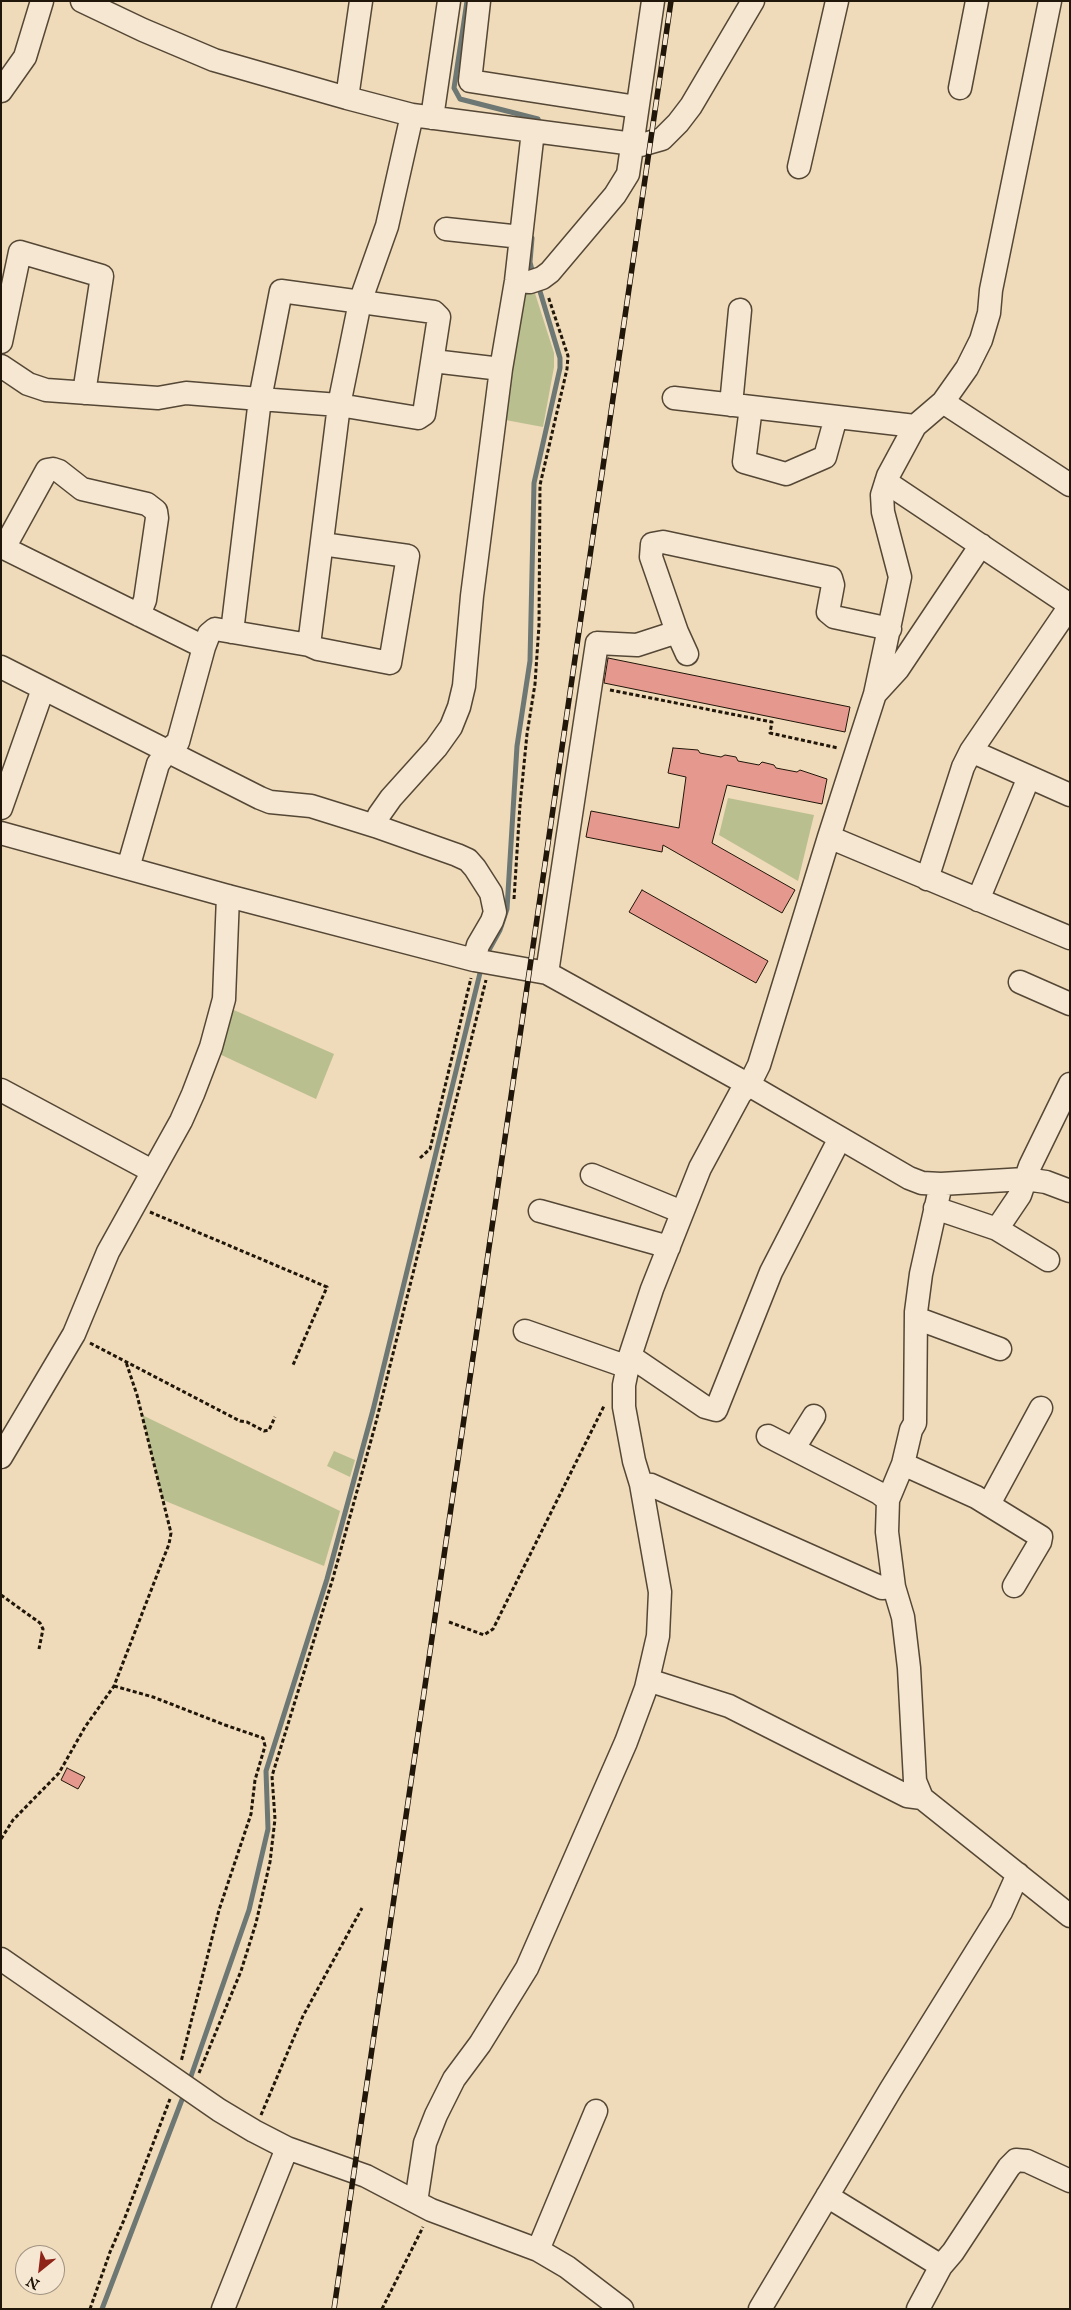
<!DOCTYPE html>
<style>
body{margin:0}
#map{position:relative;width:1071px;height:2310px;overflow:hidden;background:#efdab9;font-family:"IM FELL English",serif}
canvas{display:block}
.frame{position:absolute;inset:0;border:2px solid #201609;pointer-events:none}
.north{position:absolute;left:15px;top:2245px;width:50px;height:50px;box-sizing:border-box;background:#f5e7d2;border:1px solid #a09382;border-radius:50%;rotate:209deg;font-size:14px;font-weight:700;line-height:20px;text-align:center;color:#201609}
.north::after{content:'';display:block;margin:auto;width:18px;height:22px;background:#8f2418;clip-path:polygon(50% 0,100% 100%,50% 72%,0 100%)}
</style>
<div id="map">
<canvas width="1071" height="2310"></canvas>
<div class="frame"></div>
<div class="north">N</div>
</div>
<script>
const g = document.querySelector('canvas').getContext('2d');
g.lineJoin = 'round';
function fillPath(path, color) {
  g.fillStyle = color;
  g.fill(path, 'evenodd');
}
function shape(rows) {
  const path = new Path2D();
  for (const r of rows) {
    path.moveTo(r[0], r[1]);
    for (let i = 2; i < r.length; i += 2) path.lineTo(r[i], r[i + 1]);
  }
  return path;
}
function stroke(path, color, width, dash) {
  g.strokeStyle = color;
  g.lineWidth = width;
  g.lineCap = dash ? 'butt' : 'round';
  g.setLineDash(dash || []);
  g.stroke(path);
}
const green = shape([
 [533,287,554,353,554,367,543,427,500,419,522,307,526,298,522,295],
 [728,798,814,815,798,881,719,835],
 [227,1007,334,1054,316,1099,215,1052],
 [142,1415,340,1511,324,1566,163,1500],
 [334,1451,355,1460,350,1477,327,1466]
]);
const stream = shape([
 [467,1,454,88,460,99,538,119,541,126],
 [532,238,530,262,533,274],
 [489,950,500,930,507,909,517,746,530,661,534,483,560,368,560,358,539,288],
 [190,2079,249,1910,268,1829,266,1771,327,1579,373,1410,480,973],
 [102,2309,183,2097]
]);
const building = shape([
 [608,658,850,707,845,732,604,683,608,658],
 [673,748,698,750,700,753,721,757,725,755,736,757,738,761,759,765,762,762,774,765,776,768,797,772,800,770,827,779,822,804,727,785,712,843,795,890,782,913,663,845,662,852,586,837,591,811,679,828,686,777,668,773,673,748],
 [642,890,768,961,756,983,629,912,642,890],
 [67,1768,85,1777,78,1789,61,1780,67,1768]
]);
const path = shape([
 [610,690,772,722,770,733,838,748],
 [514,899,520,805,527,734,535,684,539,625,540,485,567,369,568,356,548,296],
 [420,1158,430,1149,471,978],
 [150,1212,327,1287,293,1365],
 [90,1343,240,1421,247,1422,264,1431,269,1430,275,1417],
 [1,1595,40,1623,43,1629,39,1649],
 [449,1622,484,1635,493,1629,604,1406],
 [114,1686,153,1697,225,1725,263,1738,265,1746,255,1780,251,1814,219,1910,181,2062],
 [1,1839,13,1820,59,1773,85,1727,114,1686,169,1544,171,1533,137,1395,126,1362],
 [199,2073,241,1971,256,1923,270,1862,275,1819,272,1776,333,1578,375,1426,486,980],
 [261,2115,303,2016,362,1908],
 [90,2309,110,2252,124,2220,170,2099],
 [382,2309,423,2227]
]);
const minor = shape([
 [82,1,143,30,214,60,347,98,412,115,641,145,662,139,678,123,691,106,753,1],
 [479,1,470,81,637,107],
 [960,88,977,1],
 [1,91,25,57,42,1],
 [347,98,361,1],
 [432,118,449,1],
 [799,167,837,1],
 [446,229,521,237],
 [516,281,530,282,542,278,550,272,615,195,628,174,653,1],
 [1,342,20,252,102,276,84,393],
 [433,361,501,369],
 [1,366,28,384,46,390,158,398,186,393,260,399,339,405,418,418,424,414,439,317,434,312,281,291,260,399,232,632],
 [674,398,915,426],
 [943,402,1070,485],
 [731,405,740,310],
 [751,407,744,462,786,474,825,457,836,417],
 [886,482,1070,605],
 [139,615,145,600,157,518,156,511,147,504,82,489,59,471,53,469,47,470,4,548,204,647],
 [677,632,687,654],
 [309,645,339,405,360,302,387,226,412,115],
 [1,667,260,798,270,802,311,806,375,826],
 [876,693,898,669,981,545],
 [971,751,1070,795],
 [1,808,43,689],
 [1,833,228,896,474,960,547,973,749,1085,909,1178,922,1183,941,1184,1025,1179,1046,1182,1070,1191],
 [829,837,1070,938],
 [128,868,158,764,168,750,178,742,204,647,209,634,215,629,309,645,318,649,390,663,408,556,322,544],
 [927,879,963,767,971,751,1070,606],
 [978,900,1029,777],
 [474,960,478,945,492,921,495,912,491,893,475,868,468,860,457,855,375,826,379,815,391,798,436,748,451,727,459,707,464,686,472,596,501,369,516,281,533,131],
 [547,973,597,643,637,645,677,632,651,557,652,544,663,542,831,578,833,585,828,612,834,617,890,629],
 [1020,982,1070,1004],
 [1,1090,152,1171],
 [592,1175,682,1212],
 [941,1184,921,1274,916,1312,915,1423,911,1430,903,1464,888,1500,887,1532,894,1587,903,1617,909,1668,915,1781,922,1798,1070,1916],
 [935,1208,997,1229,1048,1260],
 [540,1211,669,1247],
 [997,1229,1020,1195,1030,1166,1070,1084],
 [917,1320,924,1321,1000,1349],
 [525,1331,628,1367],
 [630,1356,705,1407,716,1410,771,1272,840,1138],
 [768,1436,879,1493,888,1500],
 [794,1448,814,1416],
 [1,1457,74,1334,108,1252,181,1121,193,1094,211,1047,224,999,228,896],
 [903,1464,976,1497,1041,1537,1040,1542,1014,1586],
 [641,1484,651,1485,882,1588,894,1587],
 [989,1504,1041,1408],
 [648,1680,729,1706,907,1796,922,1798],
 [1,1959,219,2110,254,2131,287,2148,366,2176,431,2210,538,2250,567,2267,622,2309],
 [827,2196,941,2266],
 [416,2202,425,2143,436,2115,454,2079,480,2044,527,1968,626,1742,646,1688,658,1636,660,1592,641,1484,634,1461,624,1407,624,1385,630,1356,652,1289,700,1168,740,1094,749,1085,759,1065,829,837,875,694,900,577,883,512,882,495,888,476,915,426,943,402,967,368,981,340,989,313,991,290,1050,1],
 [538,2250,596,2111],
 [223,2309,287,2148],
 [760,2309,891,2089,1001,1912,1018,1874],
 [918,2309,941,2266,953,2252,1009,2167,1016,2160,1027,2161,1070,2181]
]);
const rail = shape([
 [334,2309,671,1]
]);
fillPath(green, '#babf8f');
stroke(stream, '#6d7774', 5);
fillPath(building, '#e5988e');
stroke(building, '#201609', 1);
stroke(minor, '#544735', 25);
stroke(path, '#201609', 3, [4, 2.5]);
stroke(minor, '#f5e7d2', 22);
stroke(rail, '#201609', 5.5);
stroke(rail, '#f5e7d2', 4, [11]);
</script>
